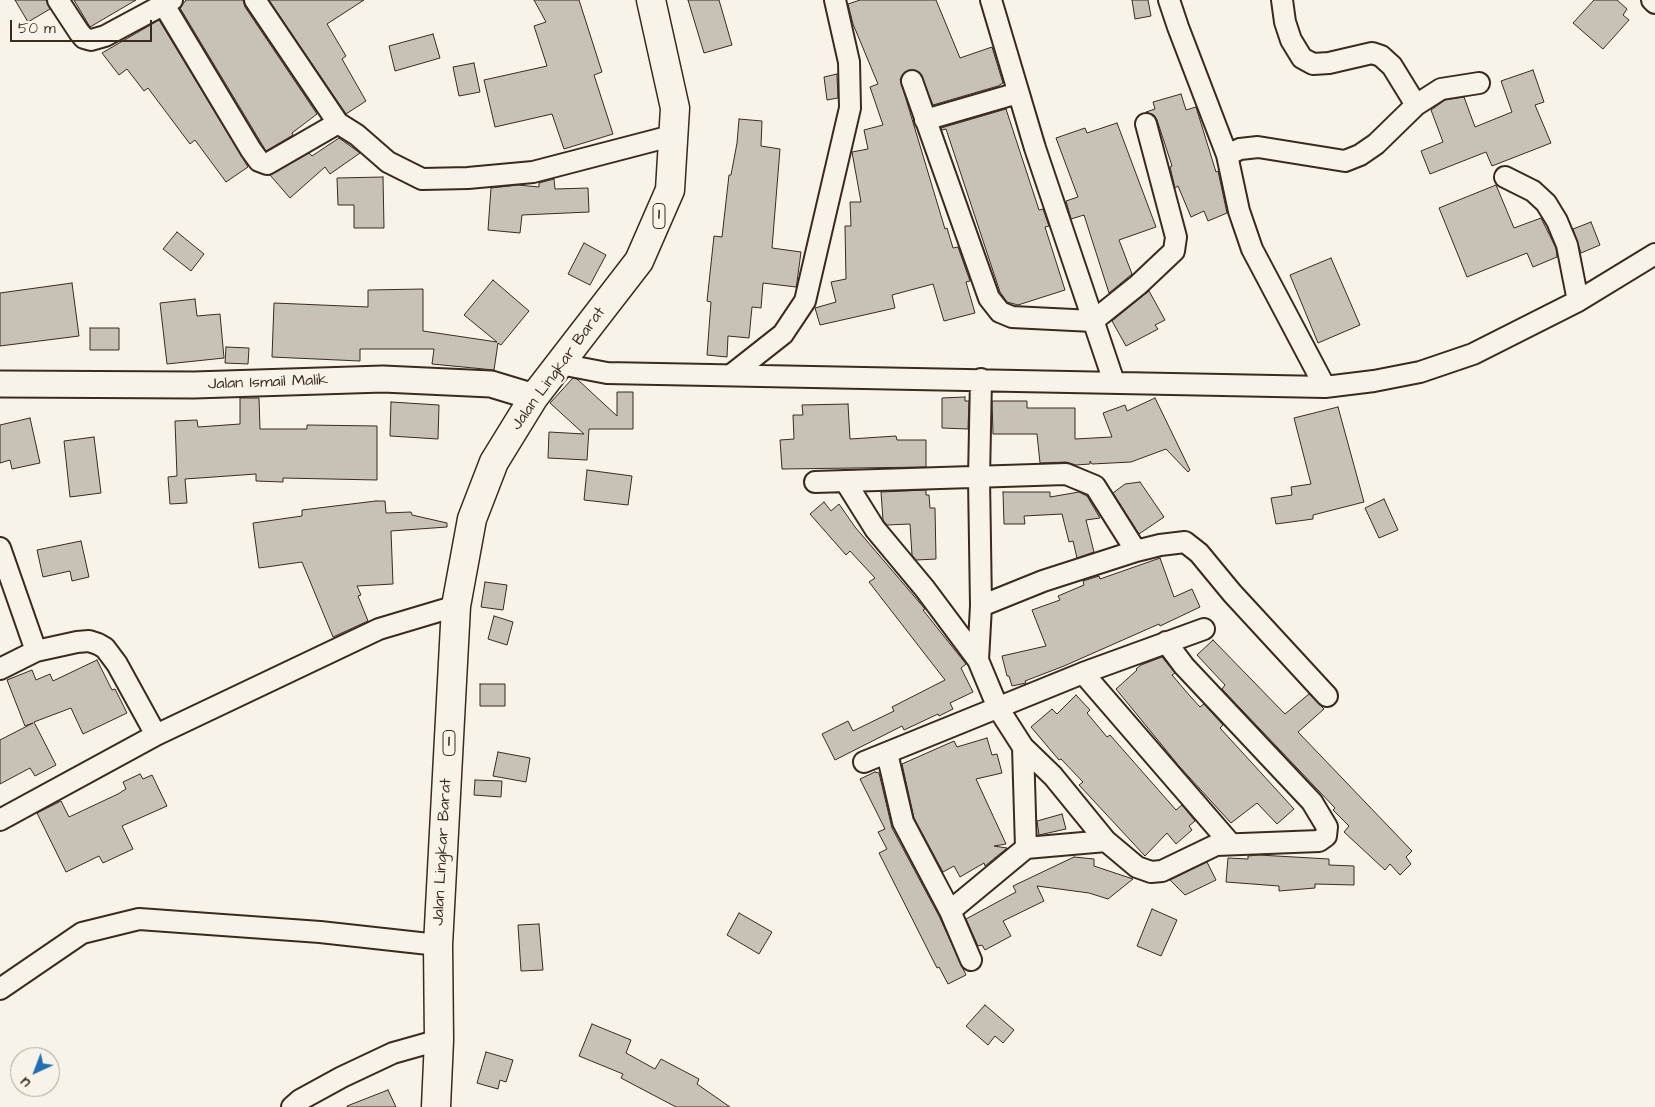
<!DOCTYPE html>
<style>
body{margin:0}
#map{position:relative;width:1655px;height:1107px;overflow:hidden;background:#f7f3e8;font-family:"Architects Daughter",sans-serif}
canvas{display:block}
.north{position:absolute;left:10px;top:1047px;width:50px;height:50px;box-sizing:border-box;background:#f7f3e8;border:1px solid #aca397;border-radius:50%;rotate:223deg;font-size:14px;font-weight:700;line-height:20px;text-align:center;color:#3b2a1e}
.north::after{content:'';display:block;margin:auto;width:18px;height:22px;background:#1f6fb2;clip-path:polygon(50% 0,100% 100%,50% 72%,0 100%)}
.scale{position:absolute;left:10px;top:20px;width:142px;height:22px;box-sizing:border-box;border:2px solid #3b2a1e;border-top:0;padding-left:6px;font-size:15px;line-height:18px;white-space:nowrap;color:#3b2a1e;-webkit-text-stroke:4px #f7f3e8;paint-order:stroke}
</style>
<div id="map">
<canvas width="1655" height="1107"></canvas>
<div class="north">U</div>
<div class="scale">50 m</div>
</div>
<script>
const g = document.querySelector('canvas').getContext('2d');
g.lineJoin = 'round';
function fillPath(path, color) {
  g.fillStyle = color;
  g.fill(path, 'evenodd');
}
function shape(rows) {
  const path = new Path2D();
  for (const r of rows) {
    path.moveTo(r[0], r[1]);
    for (let i = 2; i < r.length; i += 2) path.lineTo(r[i], r[i + 1]);
  }
  return path;
}
function stroke(path, color, width, dash) {
  g.strokeStyle = color;
  g.lineWidth = width;
  g.lineCap = dash ? 'butt' : 'round';
  g.setLineDash(dash || []);
  g.stroke(path);
}
function drawText(font, color, halo, rows, align = 'center') {
  g.font = font + ' "Architects Daughter",sans-serif';
  g.lineWidth = 4.5;
  g.setLineDash([]);
  g.textBaseline = 'middle';
  g.strokeStyle = halo;
  g.fillStyle = color;
  for (const [text, x, y, turn = 0] of rows) {
    g.save();
    g.translate(x, y);
    g.rotate((+turn || 0) * Math.PI / 180);
    g.textAlign = isNaN(turn) ? turn : align;
    if (halo) g.strokeText(text, 0, 0);
    g.fillText(text, 0, 0);
    g.restore();
  }
}
const building = shape([
 [15,0,46,0,50,9,28,22,15,0],
 [74,0,136,0,90,27,74,0],
 [186,0,243,0,245,7,317,114,292,133,293,135,266,151,180,8,186,0],
 [269,0,364,0,327,24,346,56,342,59,366,101,346,114,269,0],
 [534,0,579,0,602,72,594,75,613,134,564,149,552,114,495,127,484,80,547,66,534,26,546,22,534,0],
 [688,0,719,0,732,45,704,53,688,0],
 [860,0,936,0,960,58,992,47,1003,83,998,86,933,105,919,72,908,70,900,79,945,229,947,228,953,248,958,247,970,281,966,282,975,313,944,321,933,284,892,295,895,308,820,325,815,308,836,302,831,282,846,279,845,226,851,226,850,202,861,202,852,152,868,149,864,130,883,125,870,87,878,84,853,24,848,4,860,0],
 [1132,0,1148,0,1151,16,1135,19,1132,0],
 [1594,0,1617,0,1627,9,1623,15,1629,20,1603,49,1573,23,1594,0],
 [159,20,248,167,226,182,195,140,190,144,148,88,144,91,127,69,119,75,102,53,159,20],
 [433,34,440,58,395,71,389,46,433,34],
 [474,63,480,92,459,96,453,67,474,63],
 [1533,70,1544,102,1535,105,1551,143,1492,166,1486,152,1430,174,1421,151,1443,142,1431,110,1445,100,1464,97,1475,127,1512,112,1501,81,1533,70],
 [837,74,838,98,827,100,824,77,837,74],
 [1181,94,1186,110,1196,107,1216,172,1218,171,1227,213,1208,221,1204,211,1191,217,1178,186,1175,188,1170,167,1172,166,1157,120,1154,115,1146,112,1155,109,1153,102,1181,94],
 [1006,109,1039,210,1043,209,1049,226,1045,227,1065,290,1018,305,1007,302,1000,292,946,129,942,130,941,128,1006,109],
 [739,119,762,121,761,146,780,149,772,248,801,252,797,282,796,287,763,283,761,308,752,307,749,338,728,336,727,357,707,355,711,302,707,301,714,236,722,237,729,175,731,175,737,143,739,119],
 [1117,123,1156,227,1119,240,1132,274,1109,293,1084,215,1071,219,1066,201,1078,197,1056,138,1085,128,1087,133,1117,123],
 [339,138,360,153,330,174,325,167,290,198,270,175,309,153,312,156,339,138],
 [383,177,384,228,354,228,354,205,338,205,337,178,383,177],
 [554,179,555,189,588,188,589,212,522,215,520,233,488,230,491,188,518,185,539,187,539,183,554,179],
 [1496,185,1514,228,1541,218,1556,248,1557,257,1533,267,1527,253,1467,277,1439,208,1496,185],
 [1591,222,1600,245,1581,253,1573,229,1591,222],
 [177,232,204,254,191,271,163,249,177,232],
 [584,243,606,255,590,285,568,274,584,243],
 [1331,258,1360,325,1318,343,1290,275,1331,258],
 [493,280,529,311,501,345,498,343,494,370,432,364,434,349,360,349,360,361,272,357,274,303,368,307,368,290,423,289,423,331,497,342,464,315,493,280],
 [72,283,79,336,0,346,0,293,72,283],
 [1149,291,1165,320,1155,325,1158,329,1126,346,1112,321,1149,291],
 [195,299,197,316,220,314,224,358,167,364,160,303,195,299],
 [90,328,119,328,119,350,90,350,90,328],
 [226,347,249,348,248,364,225,363,226,347],
 [573,378,577,379,617,416,617,392,633,392,633,429,589,429,587,460,548,458,549,432,584,434,550,403,573,378],
 [965,397,965,401,969,401,968,429,942,428,942,398,965,397],
 [240,398,259,398,260,429,307,429,307,425,377,426,377,480,283,478,283,482,256,481,256,474,185,479,187,503,170,504,168,477,177,476,175,421,197,420,198,427,240,424,240,398],
 [1155,398,1190,470,1188,472,1166,449,1131,462,1092,464,1090,461,1090,464,1076,465,1066,462,1040,463,1037,434,993,434,992,401,1027,401,1027,408,1075,408,1075,439,1112,437,1103,413,1125,405,1127,411,1155,398],
 [391,402,439,405,438,439,390,436,391,402],
 [848,404,850,439,896,436,897,440,926,440,926,467,782,469,780,440,794,439,793,415,803,415,802,405,848,404],
 [1338,407,1364,502,1313,515,1313,519,1276,524,1271,498,1292,495,1291,487,1311,484,1294,418,1338,407],
 [30,418,40,463,12,469,10,460,0,463,0,425,30,418],
 [94,437,101,493,70,497,64,441,94,437],
 [587,470,632,476,628,505,584,500,587,470],
 [1140,482,1164,517,1139,534,1113,493,1125,484,1140,482],
 [926,490,926,495,929,495,930,508,935,508,936,559,916,560,912,555,910,524,887,525,883,520,881,492,926,490],
 [1003,492,1050,492,1050,497,1079,492,1087,496,1100,518,1086,520,1094,552,1077,558,1073,541,1069,542,1062,514,1024,516,1025,524,1004,524,1003,492],
 [1384,499,1398,530,1379,538,1365,508,1384,499],
 [376,501,385,501,386,513,411,512,412,515,447,523,447,527,391,531,393,584,357,586,361,595,358,596,368,621,333,637,302,562,259,568,253,523,302,516,302,510,376,501],
 [824,502,831,511,839,504,855,527,925,609,923,610,966,664,961,668,973,692,950,703,953,709,939,716,938,714,904,730,902,726,835,760,822,734,848,721,853,731,894,711,892,707,945,680,869,582,875,578,850,551,846,555,810,514,824,502],
 [81,541,89,577,72,581,70,571,43,577,37,550,81,541],
 [1160,558,1174,597,1192,589,1200,607,1160,626,1159,624,1064,666,1025,681,1026,683,1012,686,1009,676,1007,676,1002,656,1046,646,1032,610,1060,600,1058,596,1084,585,1083,581,1099,576,1100,579,1160,558],
 [485,582,507,585,503,610,481,607,485,582],
 [494,616,513,622,507,645,488,639,494,616],
 [1213,640,1285,714,1309,694,1324,709,1298,732,1412,851,1406,857,1411,864,1400,875,1390,864,1385,870,1344,832,1349,826,1333,810,1335,808,1222,689,1225,685,1197,655,1213,640],
 [1162,657,1175,673,1172,675,1190,696,1200,707,1204,704,1223,725,1220,728,1294,809,1277,824,1257,803,1231,823,1179,766,1116,689,1137,670,1136,669,1141,665,1162,657],
 [97,660,112,690,115,689,127,713,83,734,71,708,34,722,56,765,35,776,30,768,0,784,0,740,33,723,25,726,7,680,32,670,36,680,50,674,53,681,97,660],
 [480,684,505,684,505,706,480,706,480,684],
 [1076,695,1090,710,1087,713,1107,737,1110,735,1176,810,1182,805,1195,821,1189,826,1192,830,1176,844,1167,833,1145,856,1079,785,1083,782,1061,759,1059,760,1031,727,1052,709,1057,714,1076,695],
 [987,738,992,755,997,754,1002,773,976,779,1006,844,994,846,1007,848,985,866,984,863,960,877,954,866,943,872,914,818,902,764,954,741,957,747,987,738],
 [498,752,530,758,526,782,493,776,498,752],
 [875,772,879,773,892,828,939,916,966,975,948,984,939,967,937,968,879,853,887,849,878,832,885,829,860,779,875,772],
 [140,774,143,779,152,775,167,806,122,826,133,849,103,863,99,856,66,872,37,813,61,801,69,817,118,794,126,789,123,782,140,774],
 [475,780,502,781,501,797,474,795,475,780],
 [1062,814,1066,829,1039,835,1037,821,1062,814],
 [1259,855,1329,859,1329,865,1354,866,1354,885,1315,884,1315,888,1279,891,1279,886,1226,882,1228,858,1248,859,1248,856,1259,855],
 [1074,857,1094,859,1094,866,1133,879,1108,899,1089,893,1037,886,1044,901,1003,921,1011,936,985,950,982,945,978,946,966,919,1016,892,1013,886,1074,857],
 [1207,862,1216,880,1185,895,1170,880,1207,862],
 [1152,909,1177,920,1161,956,1137,946,1152,909],
 [739,913,772,932,759,954,727,935,739,913],
 [539,924,543,970,521,971,518,925,539,924],
 [985,1005,1014,1030,1003,1043,995,1036,988,1045,966,1026,985,1005],
 [592,1024,631,1040,626,1053,655,1069,661,1059,699,1079,697,1084,730,1107,676,1107,621,1078,623,1074,579,1056,592,1024],
 [486,1052,513,1060,506,1082,500,1080,498,1089,477,1083,486,1052],
 [388,1090,396,1107,347,1107,347,1106,388,1090]
]);
const minor = shape([
 [58,0,79,32,84,38,91,40,105,36,172,0],
 [161,0,251,150,259,161,267,164,338,123,255,0],
 [991,0,1035,148,1114,382],
 [1169,0,1178,27,1227,155],
 [1282,0,1285,22,1291,40,1302,58,1313,64,1329,63,1372,53,1381,56,1392,66,1416,105],
 [1652,0,1655,3],
 [912,81,989,298,1000,312,1012,317,1093,321,1138,285,1174,251,1176,237,1146,124],
 [925,120,1018,93],
 [338,123,357,135,388,162,422,179,468,178,533,172,675,135],
 [1505,177,1533,191,1546,203,1557,221,1567,245,1578,301],
 [560,364,607,373,1325,387,1374,381,1420,372,1473,354,1578,301,1655,254],
 [731,375,783,334,805,301,850,108,849,62,835,0],
 [981,379,979,478,981,606,978,660,998,708,1023,747,1053,776,1106,841,1137,867,1151,872,1162,871,1216,845,1319,841,1326,836,1327,827,1312,802,1184,666,1166,642],
 [1325,387,1252,249,1239,211,1227,155,1240,149,1258,147,1345,161,1360,155,1376,144,1416,105,1441,89,1479,83],
 [845,481,875,529,925,589,978,660],
 [815,482,1066,474,1095,486,1136,551,1043,581,981,606],
 [0,548,36,651],
 [1136,551,1160,545,1185,542,1199,553,1232,593,1327,696],
 [0,669,36,651,77,642,89,641,98,644,105,648,117,664,156,735],
 [1083,673,1230,843],
 [1023,747,1026,848,1106,841],
 [887,753,903,822,950,911,971,960],
 [864,762,1083,673,1204,629],
 [0,820,156,735,379,629,456,606],
 [950,911,1026,848],
 [0,989,82,933,139,919,320,932,438,945],
 [292,1107,300,1100,342,1077,393,1053,439,1040]
]);
const major = shape([
 [0,384,194,385,383,379,491,384,534,397]
]);
const highway = shape([
 [436,1107,439,1040,438,945,456,606,472,519,494,462,534,397,639,261,670,190,675,108,651,0]
]);
const shields = [
 [659,216,12],
 [449,743,12]
];
const shieldNames = [
 ["1",659,216],
 ["1",449,743]
];
const streetNames = [
 ["Jalan Lingkar Barat",559,369,-54],
 ["Jalan Ismail Malik",268,383,-2],
 ["Jalan Lingkar Barat",443,852,-87]
];
fillPath(building, '#c8c1b6');
stroke(building, '#3b2a1e', 1);
stroke(minor, '#3b2a1e', 24);
stroke(major, '#3b2a1e', 29);
stroke(highway, '#3b2a1e', 31);
stroke(minor, '#f7f3e8', 20);
stroke(major, '#f7f3e8', 25);
stroke(highway, '#f7f3e8', 28);
for (const [x, y, w] of shields) {
  const box = new Path2D();
  box.roundRect(x - w / 2, y - 12.5, w, 25, 4);
  g.fillStyle = '#f7f3e8';
  g.fill(box);
  stroke(box, '#3b2a1e', 1);
}
drawText('bold 15px', '#3b2a1e', null, shieldNames);
drawText('16px', '#3b2a1e', '#f7f3e8', streetNames);
</script>
